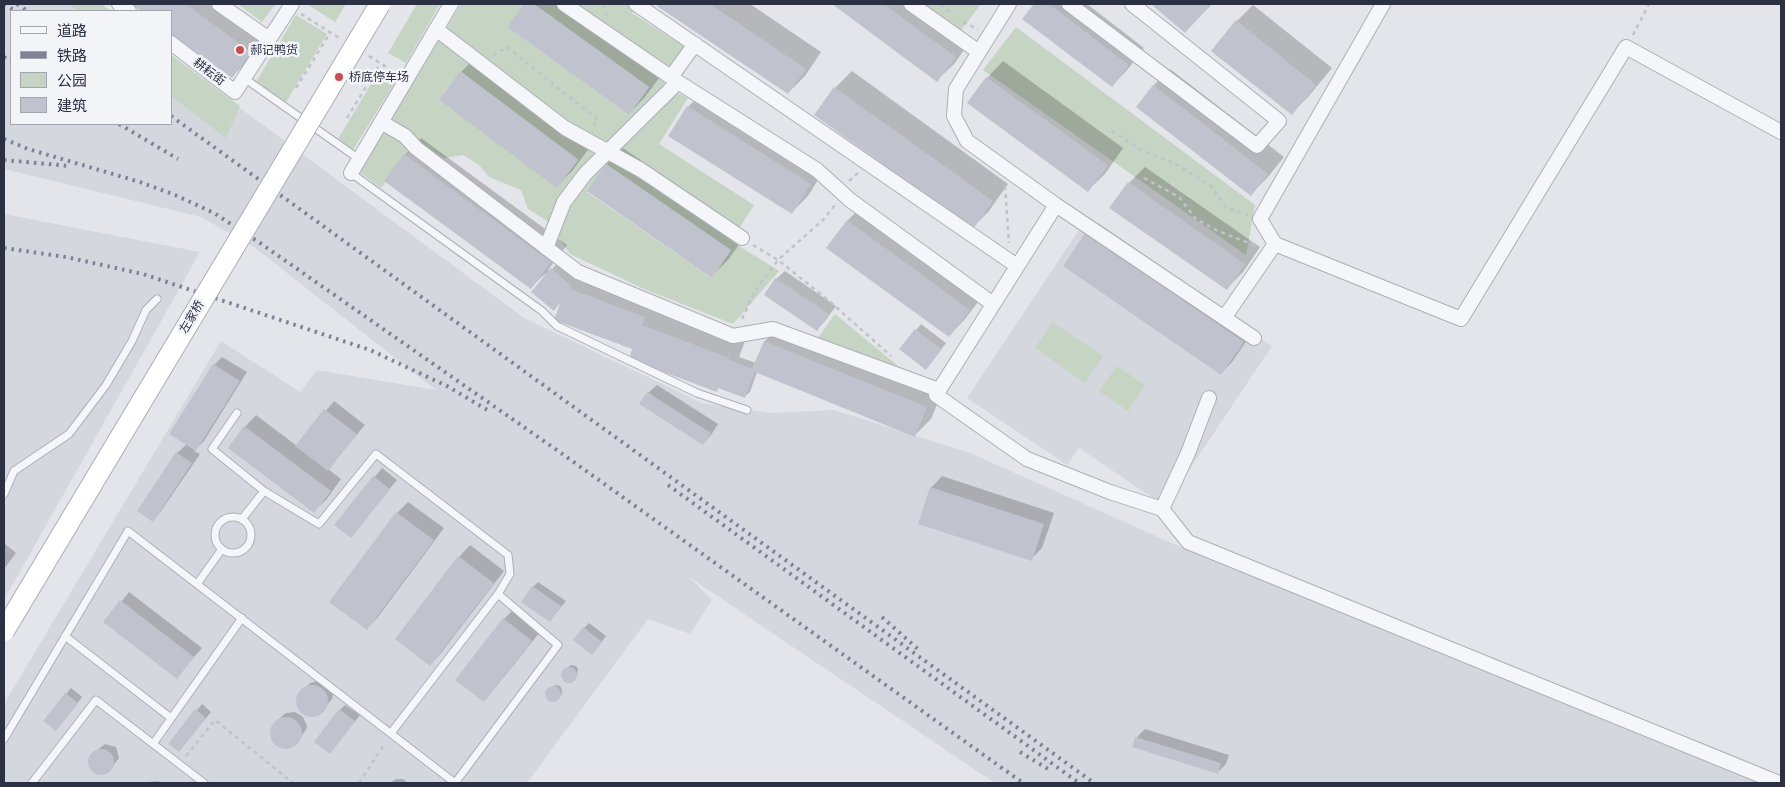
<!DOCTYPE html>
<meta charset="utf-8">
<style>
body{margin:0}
#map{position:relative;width:1785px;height:787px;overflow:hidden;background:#e3e5ea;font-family:"Work Sans","Noto Sans SC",sans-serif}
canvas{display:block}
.frame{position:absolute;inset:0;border:5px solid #2b3042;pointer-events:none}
.legend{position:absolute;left:10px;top:10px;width:162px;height:115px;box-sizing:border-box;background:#f2f4f8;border:1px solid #a2a6af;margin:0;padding:6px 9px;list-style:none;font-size:15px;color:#2b3042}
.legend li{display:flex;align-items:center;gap:10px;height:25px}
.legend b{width:25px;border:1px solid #a2a6af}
</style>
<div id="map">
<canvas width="1785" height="787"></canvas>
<div class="frame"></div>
<ul class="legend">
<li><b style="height:6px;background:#f5f6f9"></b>道路</li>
<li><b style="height:6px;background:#7d8294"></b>铁路</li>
<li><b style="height:14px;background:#c6d4c4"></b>公园</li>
<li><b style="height:14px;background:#c0c3cd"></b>建筑</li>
</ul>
</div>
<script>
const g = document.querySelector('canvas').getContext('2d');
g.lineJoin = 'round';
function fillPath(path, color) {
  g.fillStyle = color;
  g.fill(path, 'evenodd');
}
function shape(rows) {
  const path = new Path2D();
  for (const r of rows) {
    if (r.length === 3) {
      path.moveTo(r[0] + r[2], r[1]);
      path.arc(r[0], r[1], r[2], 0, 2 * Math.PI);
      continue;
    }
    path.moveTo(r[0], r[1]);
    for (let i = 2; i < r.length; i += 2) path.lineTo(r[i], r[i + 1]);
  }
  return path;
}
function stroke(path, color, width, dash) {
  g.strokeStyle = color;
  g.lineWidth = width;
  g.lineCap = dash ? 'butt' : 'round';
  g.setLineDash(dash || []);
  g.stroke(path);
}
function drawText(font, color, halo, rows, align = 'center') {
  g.font = font + ' "Work Sans","Noto Sans SC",sans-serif';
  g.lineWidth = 5;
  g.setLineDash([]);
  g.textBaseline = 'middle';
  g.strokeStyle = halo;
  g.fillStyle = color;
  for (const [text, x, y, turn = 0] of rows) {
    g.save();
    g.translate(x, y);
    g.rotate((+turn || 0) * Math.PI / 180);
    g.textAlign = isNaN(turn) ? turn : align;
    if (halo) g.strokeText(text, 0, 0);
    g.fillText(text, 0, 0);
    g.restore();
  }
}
const built = shape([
 [4,4,100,4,110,11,11,11,11,124,171,124,171,57,524,318,702,403,770,413,834,410,970,453,1176,545,1772,783,995,783,689,577,712,600,690,634,648,619,527,783,4,783,4,704,221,341,300,392,317,370,436,390,254,247,201,217,4,169],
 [4,214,200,252,4,600],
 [1085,221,1272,346,1165,506,1079,448,1067,465,967,398]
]);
const green = shape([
 [69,4,101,4,111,11,79,11],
 [238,4,276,4,262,22],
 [307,4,346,4,335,22],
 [417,4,440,4,406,63,388,53],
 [461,4,524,4,507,27,629,115,649,87,534,4,637,4,632,13,685,47,663,85,688,98,659,144,754,205,731,241,779,271,733,324,644,289,570,254,546,220,528,209,521,190,489,177,479,165,463,155,444,158,417,142,381,188,359,172],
 [460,71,578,159,557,187,439,100],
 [606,164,731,250,712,278,587,192],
 [924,4,981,4,960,32],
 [296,15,327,34,286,102,256,82],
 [1016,27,1255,205,1246,255,983,70],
 [171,55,240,106,226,138,171,96],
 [380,69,397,79,353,150,338,139],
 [835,314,903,370,818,338],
 [1052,322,1103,356,1085,383,1035,348],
 [1117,366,1145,385,1128,411,1099,391]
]);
const shadow = shape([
 [133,4,225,4,267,35,248,60,232,77,171,11,143,11],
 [526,4,573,4,665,70,645,97,629,114,509,27],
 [660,4,750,4,821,52,805,76,788,93,659,5],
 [834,4,923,4,971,40,954,64,937,80],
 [1035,4,1087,4,1144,48,1128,69,1112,86,1024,19],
 [1153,4,1212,4,1185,32],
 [1253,5,1332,68,1308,97,1292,113,1237,21],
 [477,56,593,143,573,170,557,186,461,72],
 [1003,61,1123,148,1105,174,1088,190,969,103,987,78],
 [1170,69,1284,157,1267,178,1251,194,1138,106,1154,85],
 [852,71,1008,184,989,211,972,228,816,114,835,88],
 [705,90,826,167,808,196,792,212,688,107],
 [421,138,567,245,548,270,550,271,557,264,576,280,584,272,657,309,745,341,739,357,756,363,765,341,781,325,943,390,931,419,914,436,757,372,750,392,744,397,719,387,717,390,634,349,563,300,554,309,547,275,545,274,531,287,405,155],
 [623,148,747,233,728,260,712,276,588,191,607,164],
 [1145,167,1260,247,1243,272,1227,288,1129,183],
 [864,204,985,293,965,319,949,336,828,247,848,220],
 [1098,223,1254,330,1232,362,1221,373,1086,234],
 [785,271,836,306,825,321,817,330,776,279],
 [921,324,946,343,931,363,901,349],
 [222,357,247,372,204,441,194,451,200,454,161,511,153,520,177,453,187,444,214,365],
 [657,385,718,424,711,435,703,444,648,393],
 [334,401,365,425,328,469,341,479,326,500,314,511,229,447,245,427,256,415,297,446],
 [382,468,397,480,351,536,336,524],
 [942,476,1054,513,1042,548,1031,559,931,488],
 [408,502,444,528,378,617,367,628,397,513],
 [4,543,16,553,4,569],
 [470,545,504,571,441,653,430,665,396,639,459,557],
 [538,582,566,601,550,620,533,587],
 [129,592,202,648,177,677,105,622],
 [512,611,540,632,492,692,484,701,504,619],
 [589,623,606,636,597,648,584,628],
 [571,665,576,666,578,669,577,676,568,681,563,676,564,670],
 [318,681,329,686,333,694,332,699,320,713,310,716,306,714,299,707,298,697,310,683],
 [556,685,560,686,562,690,562,694,554,701,550,700,547,697,548,691],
 [71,688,82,697,61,724,66,694],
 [202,704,211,712,179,751,170,744],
 [345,705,360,715,330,753,340,710],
 [295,712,303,717,307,726,306,730,295,744,291,747,281,747,273,741,271,731,276,722,282,716,286,713],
 [1145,729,1229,755,1226,764,1217,773,1134,747,1137,737],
 [105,744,116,747,119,758,109,771,102,774,94,772,91,769,89,761,92,754],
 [396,779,403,779,408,783,390,783],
 [158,781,162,783,147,783,148,782]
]);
const building = shape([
 [131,4,186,4,251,52,232,78,171,34,171,11,141,11],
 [524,4,534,4,649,87,629,115,507,27],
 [659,4,710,4,806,69,788,94,657,6],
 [832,4,884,4,956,57,937,82],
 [1034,4,1049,4,1129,65,1112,87,1022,19],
 [1151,4,1211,4,1185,33],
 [1236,20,1316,85,1292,115,1211,51],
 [460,71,578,160,557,188,439,100],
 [986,77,1108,165,1088,192,967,103],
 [1153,85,1268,174,1251,196,1136,107],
 [834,87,993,201,973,229,814,115],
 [687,106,811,184,792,214,668,136],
 [404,154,551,262,531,289,384,181],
 [606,164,731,250,712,278,587,191],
 [1128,182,1245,264,1227,290,1109,208],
 [847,220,970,310,949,337,826,248],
 [1085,233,1244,342,1221,375,1063,266],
 [551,268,572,287,570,289,645,317,642,325,729,358,729,360,752,369,764,341,927,407,915,437,755,372,745,398,718,388,717,392,629,359,632,349,554,320,561,301,554,311,531,292],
 [775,278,829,314,817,331,764,295],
 [915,329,942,349,926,370,899,349],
 [213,364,240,381,196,451,169,434],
 [647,392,711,433,703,445,639,404],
 [324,409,357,434,328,471,295,446],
 [244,426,331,491,314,513,228,448],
 [176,452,192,463,153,522,137,511],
 [373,476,390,489,351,538,334,525],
 [930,487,1044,524,1032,561,918,524],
 [396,512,434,540,367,630,329,602],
 [458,556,494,583,430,666,395,639],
 [532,586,561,606,550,622,521,602],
 [120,600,194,657,177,679,103,622],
 [503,618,532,641,484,702,455,680],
 [583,627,602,642,592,655,573,640],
 [569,675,8],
 [312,701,16],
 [553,694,8],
 [65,693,78,703,56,731,43,721],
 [195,709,206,718,179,752,168,744],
 [339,709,355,721,330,754,314,742],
 [286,733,16],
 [1135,737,1221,763,1218,774,1132,747],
 [101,762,13]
]);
const path = shape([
 [604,4,607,17],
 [941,4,952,14],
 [301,14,341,39],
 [963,22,978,29],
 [1633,35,1649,4],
 [493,55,507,47,598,120,592,127],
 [369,56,394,72],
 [296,88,330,33],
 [347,118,380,64],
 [1112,131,1143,151,1174,163,1210,185,1227,208,1248,215],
 [1144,178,1179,197,1196,219,1218,231,1257,246],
 [849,181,858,173],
 [1005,186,1009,243],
 [753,245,778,260,827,299,891,356],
 [742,319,755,291,778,260,823,220,835,205],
 [186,756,215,720,293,783],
 [359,783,385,743]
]);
const service = shape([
 [244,78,359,159],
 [351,173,542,311,557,326,697,393,747,410],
 [237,413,212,449,264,491],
 [4,494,14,471,69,434,106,385,132,341,146,310,157,299],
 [233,535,18],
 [242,519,264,491,319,524,376,454,508,555,510,574,498,594],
 [197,584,222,549],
 [65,636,171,718],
 [391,733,498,594,558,645,455,783],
 [4,739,128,531,455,783],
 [153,744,242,618],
 [32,783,96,700,204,783]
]);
const minor = shape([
 [119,4,129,11],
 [219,4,269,39],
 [564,4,678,82,817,170,850,200,993,304],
 [636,4,1017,266],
 [911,4,979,52],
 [1009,4,956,89,954,116,967,141,1056,205,936,395,1027,459,1110,492,1162,509,1188,453,1209,398],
 [1069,4,1257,146,1279,121,1132,4],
 [1383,4,1260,219,1275,244,1461,319,1626,47,1781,132],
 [436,29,565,128,641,170,742,238],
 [171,43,235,92,292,4],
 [671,77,695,44],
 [381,122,405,136,416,148,578,272,733,336,773,329,939,390],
 [351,173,451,4],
 [1056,205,1254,338],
 [546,248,564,202,585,174,678,82],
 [1224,318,1275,244],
 [1162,509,1188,542,1779,783]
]);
const rail = shape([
 [4,4,15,11],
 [17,4,27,11],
 [4,57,11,61],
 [171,116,1094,783],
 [119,124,178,159],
 [4,139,28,149,140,182,175,195,214,213,260,243,561,453,1023,783],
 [4,160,69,166],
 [4,248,66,257,143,274,370,350,447,386,489,411],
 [668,485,1079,783],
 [882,617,919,650],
 [1020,752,1048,769]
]);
const secondaryBridge = shape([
 [4,631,380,4]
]);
const markers = [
 [240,50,5,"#ca4d4f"],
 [339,77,5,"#ca4d4f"]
];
const poiNames = [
 ["郝记鸭货",250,50],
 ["桥底停车场",349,77]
];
const streetNames = [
 ["耕耘街",209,72,37],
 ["左家桥",192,317,-59]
];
fillPath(built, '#d5d7df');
fillPath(green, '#c6d4c4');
fillPath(shadow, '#0003');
fillPath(building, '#c0c3cd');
stroke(service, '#acafb8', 9);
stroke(minor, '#acafb8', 16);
stroke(path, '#c0c3c9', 2.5, [4, 4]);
stroke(service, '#f5f6f9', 7);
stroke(minor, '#f5f6f9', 14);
stroke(rail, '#7d8294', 4, [2.5, 5]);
stroke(secondaryBridge, '#acafb8', 22, []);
stroke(secondaryBridge, '#fff', 20);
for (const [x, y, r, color] of markers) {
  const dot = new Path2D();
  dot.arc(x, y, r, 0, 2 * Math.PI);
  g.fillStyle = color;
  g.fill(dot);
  stroke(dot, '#f2f4f8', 2);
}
drawText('12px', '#2b3042', '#f2f4f8', poiNames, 'left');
drawText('12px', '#2b3042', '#f2f4f8', streetNames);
</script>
